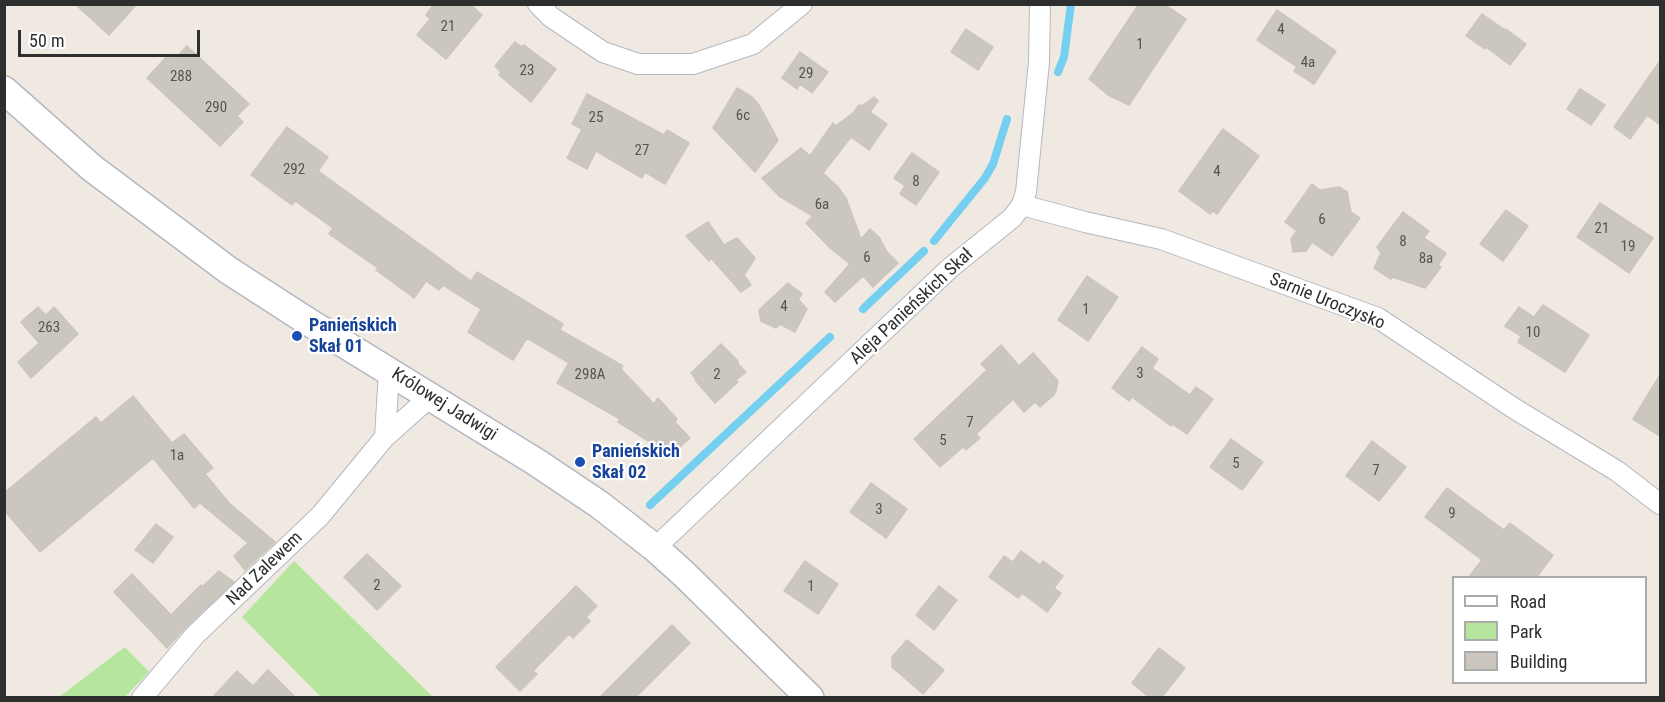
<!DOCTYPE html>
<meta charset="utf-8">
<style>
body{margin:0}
#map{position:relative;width:1665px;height:702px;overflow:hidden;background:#efe9e1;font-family:"Roboto Condensed",sans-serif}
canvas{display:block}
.frame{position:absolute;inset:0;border:6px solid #2e2e2e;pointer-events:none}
.legend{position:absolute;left:1452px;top:576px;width:195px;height:108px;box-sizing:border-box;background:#fff;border:2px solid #ababab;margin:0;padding:8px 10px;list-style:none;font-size:18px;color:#2e2e2e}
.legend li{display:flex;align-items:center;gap:12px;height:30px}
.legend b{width:30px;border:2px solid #ababab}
.scale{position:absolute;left:18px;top:30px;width:182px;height:27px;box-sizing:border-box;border:3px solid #2e2e2e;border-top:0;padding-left:8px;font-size:18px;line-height:21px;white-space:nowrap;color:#2e2e2e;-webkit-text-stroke:4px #fff;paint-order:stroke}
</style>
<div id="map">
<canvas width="1665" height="702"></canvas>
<div class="frame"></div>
<ul class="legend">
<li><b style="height:8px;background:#fff"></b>Road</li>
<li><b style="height:16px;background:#b6e59e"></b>Park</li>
<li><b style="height:16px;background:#cbc7bf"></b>Building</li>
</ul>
<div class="scale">50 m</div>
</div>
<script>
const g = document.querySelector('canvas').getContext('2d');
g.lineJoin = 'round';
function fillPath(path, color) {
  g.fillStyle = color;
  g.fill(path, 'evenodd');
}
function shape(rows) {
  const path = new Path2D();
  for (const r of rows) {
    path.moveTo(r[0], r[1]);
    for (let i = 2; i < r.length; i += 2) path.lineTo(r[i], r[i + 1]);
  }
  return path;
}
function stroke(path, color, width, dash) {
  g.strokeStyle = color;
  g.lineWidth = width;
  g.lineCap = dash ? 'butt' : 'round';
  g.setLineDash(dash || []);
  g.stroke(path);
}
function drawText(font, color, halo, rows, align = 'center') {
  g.font = font + ' "Roboto Condensed",sans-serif';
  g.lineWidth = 4.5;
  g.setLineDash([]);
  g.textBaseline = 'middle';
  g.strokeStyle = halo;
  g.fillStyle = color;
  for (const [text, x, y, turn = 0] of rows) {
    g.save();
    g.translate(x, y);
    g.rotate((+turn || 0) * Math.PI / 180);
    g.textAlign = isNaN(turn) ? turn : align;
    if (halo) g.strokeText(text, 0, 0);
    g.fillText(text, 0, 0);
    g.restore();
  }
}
const green = shape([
 [294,561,433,697,321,697,242,617],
 [125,647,149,672,125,697,59,697]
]);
const stream = shape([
 [1058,72,1064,57,1071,4],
 [934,241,985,178,993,164,1007,119],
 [863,309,924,251],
 [650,505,830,337]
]);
const building = shape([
 [75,4,137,4,109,35,75,4],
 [434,4,470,4,482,15,446,59,417,35,430,19,426,15,434,4],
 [1139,4,1164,4,1186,19,1129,105,1108,95,1089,79,1139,4],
 [1277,10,1336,51,1314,84,1294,71,1297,67,1257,40,1277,10],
 [1482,14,1505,30,1506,29,1526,44,1510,65,1486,47,1485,49,1466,36,1482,14],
 [966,29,993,47,978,70,951,52,966,29],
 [515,42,522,47,524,45,556,69,531,102,499,75,501,72,495,66,515,42],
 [187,46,249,104,237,116,243,122,220,146,147,78,169,54,175,59,187,46],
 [800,52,828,72,812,93,800,84,797,89,782,78,800,52],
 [1660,61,1660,125,1647,115,1630,139,1614,127,1660,61],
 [737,88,752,97,759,105,778,140,755,172,713,128,737,88],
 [1580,89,1605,105,1591,125,1567,109,1580,89],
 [587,94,664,135,667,130,689,143,665,184,645,172,642,178,596,151,587,169,567,158,582,129,572,124,587,94],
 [874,97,878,101,870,112,887,124,869,150,851,137,823,173,838,187,846,198,861,239,870,229,879,237,887,252,898,263,873,287,863,276,835,302,825,292,850,264,830,248,806,223,813,216,779,196,762,178,801,148,810,156,833,123,836,126,854,112,859,105,862,106,874,97],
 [287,127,328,157,318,171,471,281,477,272,563,324,560,330,623,366,621,369,654,404,658,398,677,419,675,422,690,438,671,455,618,422,620,419,557,383,569,363,527,338,513,360,468,332,481,309,443,285,439,290,426,281,414,298,376,270,378,268,329,234,333,228,295,201,292,205,251,175,287,127],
 [1223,129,1259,156,1217,214,1213,211,1210,214,1179,191,1223,129],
 [912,153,939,172,916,205,900,194,905,186,894,178,912,153],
 [1312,184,1320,190,1340,187,1347,192,1351,212,1360,218,1332,256,1312,242,1306,251,1293,252,1291,239,1297,231,1285,222,1312,184],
 [1600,203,1653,238,1629,273,1577,237,1600,203],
 [1506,210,1528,226,1503,261,1480,244,1506,210],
 [1403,212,1429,231,1424,238,1446,253,1438,265,1441,267,1425,288,1393,277,1391,279,1374,268,1381,253,1377,247,1403,212],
 [708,222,724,245,737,238,755,258,744,275,751,285,741,292,711,258,709,261,686,236,708,222],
 [1087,276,1118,297,1088,341,1058,320,1087,276],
 [788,283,802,294,798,299,807,309,795,332,780,324,776,328,761,321,759,310,788,283],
 [1543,305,1589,335,1565,372,1518,342,1521,336,1505,326,1519,307,1534,317,1543,305],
 [38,307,46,315,54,307,78,334,31,378,18,362,39,343,21,322,38,307],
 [721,344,738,361,738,364,746,372,736,380,738,382,715,403,695,380,696,379,691,373,721,344],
 [1001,345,1019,366,1033,353,1058,381,1056,391,1054,395,1040,407,1035,402,1024,412,1013,399,976,434,980,438,966,450,963,447,940,467,914,439,987,370,981,364,1001,345],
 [1142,347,1158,359,1152,368,1190,395,1196,387,1213,399,1187,434,1172,424,1171,426,1132,397,1129,401,1112,388,1142,347],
 [1660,375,1660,436,1633,419,1660,375],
 [133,396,172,443,184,434,213,468,205,474,229,503,275,542,245,570,234,556,248,543,200,503,194,508,153,458,40,552,4,510,4,493,96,417,101,423,133,396],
 [1231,439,1263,462,1242,490,1210,467,1231,439],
 [1372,441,1406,467,1379,501,1346,476,1372,441],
 [871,483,907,509,886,538,850,512,871,483],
 [1447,488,1504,530,1510,523,1553,555,1536,578,1468,578,1482,560,1425,517,1447,488],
 [156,524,173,537,153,563,135,550,156,524],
 [1021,551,1040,565,1043,561,1063,576,1054,588,1061,593,1047,612,1022,593,1018,598,989,577,1004,556,1013,562,1021,551],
 [367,554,401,586,377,610,344,577,367,554],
 [805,561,838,584,818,614,784,591,805,561],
 [219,571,234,582,187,626,167,648,114,592,132,574,171,615,201,585,202,587,219,571],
 [576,586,597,606,586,617,590,621,573,638,569,634,533,671,537,674,520,691,496,667,576,586],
 [939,586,957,600,934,630,916,615,939,586],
 [672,625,690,643,635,698,599,698,672,625],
 [907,640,944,670,923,694,892,667,892,657,907,640],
 [1159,648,1185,668,1161,698,1150,698,1132,683,1159,648],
 [268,670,296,698,212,698,237,671,253,686,268,670]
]);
const street = shape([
 [538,4,551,17,603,52,638,64,693,64,753,44,802,4],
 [1022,205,1085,222,1161,239,1378,318,1515,409,1617,471,1660,504],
 [385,437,389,371],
 [655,548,950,268,1012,218,1022,205,1026,192,1039,62,1040,4],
 [142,698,195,635,320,516,385,437,431,396]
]);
const secondary = shape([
 [4,90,92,168,228,270,307,321,536,462,600,505,655,548,685,575,810,698]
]);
const markers = [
 [297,336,6,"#1a4fb4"],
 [580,462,6,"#1a4fb4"]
];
const numberNames = [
 ["21",448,27],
 ["4",1281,30],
 ["1",1140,45],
 ["4a",1308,63],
 ["23",527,71],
 ["29",806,74],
 ["288",181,77],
 ["290",216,108],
 ["6c",743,116],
 ["25",596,118],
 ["27",642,151],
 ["292",294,170],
 ["4",1217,172],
 ["8",916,182],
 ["6a",822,205],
 ["6",1322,220],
 ["21",1602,229],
 ["8",1403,242],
 ["19",1628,247],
 ["6",867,258],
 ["8a",1426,259],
 ["4",784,307],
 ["1",1086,310],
 ["263",49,328],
 ["10",1533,333],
 ["3",1140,374],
 ["298A",590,375],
 ["2",717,375],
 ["7",970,423],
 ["5",943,441],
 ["1a",177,456],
 ["5",1236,464],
 ["7",1376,471],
 ["3",879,510],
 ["9",1452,514],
 ["2",377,586],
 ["1",811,587]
];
const streetNames = [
 ["Sarnie Uroczysko",1327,302,22],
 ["Aleja Panieńskich Skał",912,307,-43],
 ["Królowej Jadwigi",444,405,32],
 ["Nad Zalewem",265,569,-44]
];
const transitNames = [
 ["Panieńskich",309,326],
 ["Skał 01",309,347],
 ["Panieńskich",592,452],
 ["Skał 02",592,473]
];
fillPath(green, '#b6e59e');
stroke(stream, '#75cff0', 8);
fillPath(building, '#cbc7bf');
stroke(building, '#cbc5ba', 1.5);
stroke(street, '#b4b7c1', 22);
stroke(secondary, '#b4b7c1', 30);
stroke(street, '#fff', 20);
stroke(secondary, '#fff', 27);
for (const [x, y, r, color] of markers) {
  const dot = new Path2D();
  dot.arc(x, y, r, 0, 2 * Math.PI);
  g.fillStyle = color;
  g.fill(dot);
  stroke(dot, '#fff', 2);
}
drawText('15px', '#555452', null, numberNames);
drawText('18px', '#2e2e2e', '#fff', streetNames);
drawText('bold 18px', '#164399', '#fff', transitNames, 'left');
</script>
